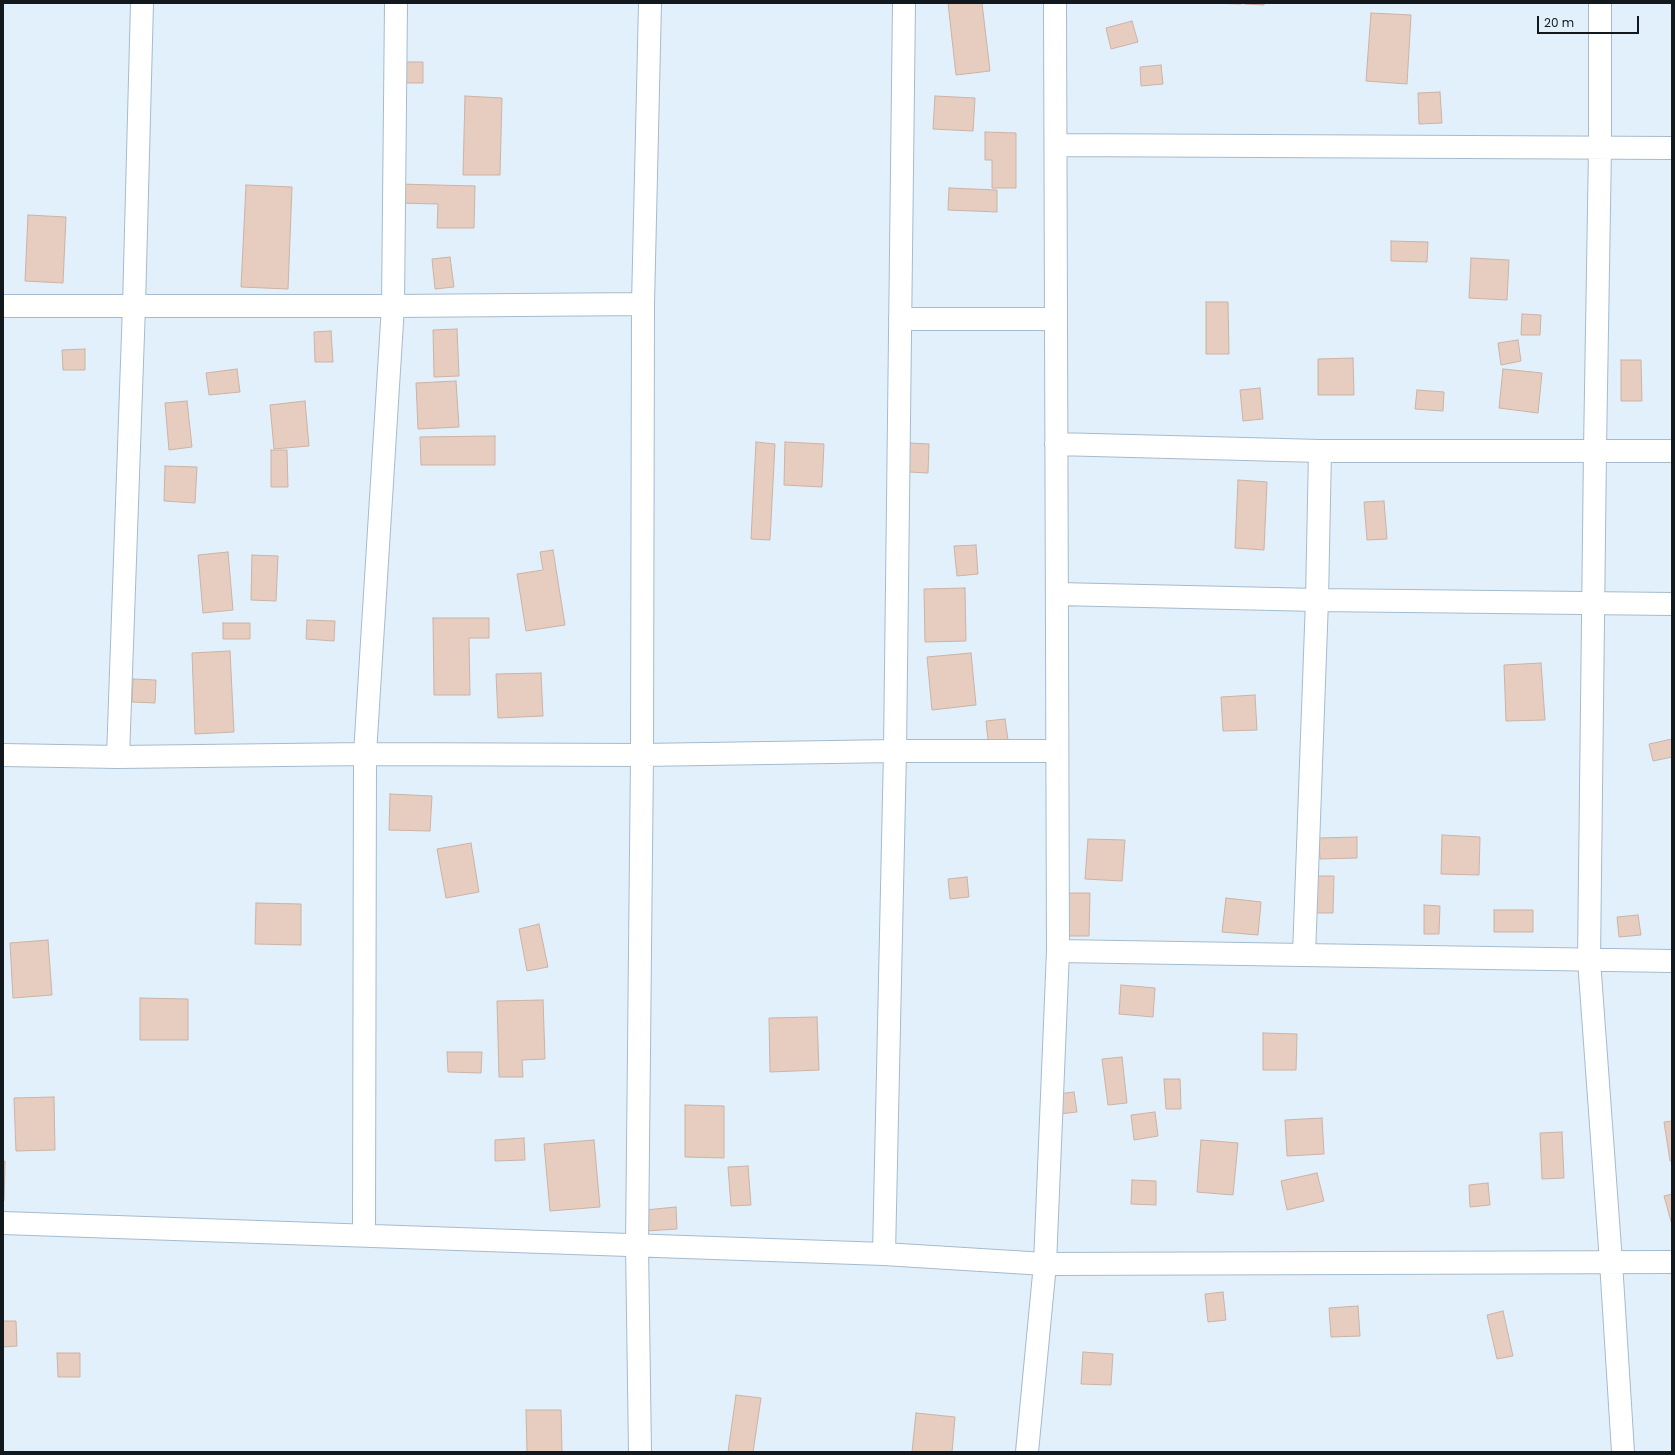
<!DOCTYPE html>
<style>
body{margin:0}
#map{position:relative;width:1675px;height:1455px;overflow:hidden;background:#e2f0fb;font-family:Poppins,sans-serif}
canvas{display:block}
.frame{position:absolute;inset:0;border:4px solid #11191f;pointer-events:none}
.scale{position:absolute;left:1537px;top:16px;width:102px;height:18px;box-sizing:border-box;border:2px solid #11191f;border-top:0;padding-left:5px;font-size:12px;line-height:14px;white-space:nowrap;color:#11191f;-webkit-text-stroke:3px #e2f0fb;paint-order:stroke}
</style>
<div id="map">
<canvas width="1675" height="1455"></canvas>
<div class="frame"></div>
<div class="scale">20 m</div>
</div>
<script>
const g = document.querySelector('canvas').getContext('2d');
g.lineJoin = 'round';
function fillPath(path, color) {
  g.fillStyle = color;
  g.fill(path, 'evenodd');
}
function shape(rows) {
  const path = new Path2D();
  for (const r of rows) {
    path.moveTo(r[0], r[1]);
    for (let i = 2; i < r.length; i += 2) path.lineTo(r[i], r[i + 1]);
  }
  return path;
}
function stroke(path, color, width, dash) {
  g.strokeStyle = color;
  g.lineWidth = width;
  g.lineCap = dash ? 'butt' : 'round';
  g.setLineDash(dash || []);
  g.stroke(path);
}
const building = shape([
 [948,3,982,3,990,71,956,75,948,3],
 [1207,3,1241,3,1241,4,1207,3],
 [1245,3,1264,3,1264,5,1245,4,1245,3],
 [1371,13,1411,15,1407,84,1366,81,1371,13],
 [1132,21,1138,42,1111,49,1106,28,1132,21],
 [404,62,423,62,423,83,404,83,404,62],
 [1161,65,1163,84,1141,86,1140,67,1161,65],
 [1440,92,1442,123,1419,124,1418,93,1440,92],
 [465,96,502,98,500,175,463,175,465,96],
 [935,96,975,98,973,131,933,129,935,96],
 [985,132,1016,133,1016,188,992,188,992,160,985,160,985,132],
 [398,184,475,186,474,228,437,228,438,204,397,203,398,184],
 [246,185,292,187,288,289,241,287,246,185],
 [949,188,997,190,997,212,948,210,949,188],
 [28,215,66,217,63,283,25,281,28,215],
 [1391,241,1428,242,1427,262,1391,261,1391,241],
 [450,257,454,287,435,289,432,259,450,257],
 [1471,258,1509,260,1507,300,1469,298,1471,258],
 [1206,302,1228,302,1229,354,1206,354,1206,302],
 [1522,314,1541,315,1540,335,1521,335,1522,314],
 [457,329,459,376,434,377,433,330,457,329],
 [331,331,333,362,315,362,314,332,331,331],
 [1518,340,1521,361,1501,365,1498,343,1518,340],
 [85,349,85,370,63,370,62,350,85,349],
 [1353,358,1354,395,1318,395,1318,359,1353,358],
 [1621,360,1641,360,1642,401,1621,401,1621,360],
 [237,369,240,392,209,395,206,373,237,369],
 [1503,369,1542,373,1538,413,1499,408,1503,369],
 [456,381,459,427,418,429,416,383,456,381],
 [1260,388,1263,419,1243,421,1240,390,1260,388],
 [1417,390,1444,392,1443,411,1415,409,1417,390],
 [187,401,192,447,169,450,165,403,187,401],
 [305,401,309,446,274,449,270,405,305,401],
 [495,436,495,465,421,465,420,437,495,436],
 [756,442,775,444,770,540,751,539,756,442],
 [785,442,824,444,822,487,784,485,785,442],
 [910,443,929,444,928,473,909,472,910,443],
 [271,450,287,450,288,487,271,487,271,450],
 [165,466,197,467,195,503,164,501,165,466],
 [1238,480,1267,482,1264,550,1235,548,1238,480],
 [1384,501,1387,539,1367,540,1364,502,1384,501],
 [976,545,978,574,957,576,954,546,976,545],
 [553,550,565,625,526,631,517,574,543,570,540,552,553,550],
 [228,552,233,610,203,613,198,555,228,552],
 [252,555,278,556,276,601,251,600,252,555],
 [965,588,966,641,925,642,924,589,965,588],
 [433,618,489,618,489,638,469,638,470,695,434,695,433,618],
 [307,620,335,621,334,641,306,639,307,620],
 [223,623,250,623,250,639,223,639,223,623],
 [230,651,234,732,195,734,192,653,230,651],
 [971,653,976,705,932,710,927,657,971,653],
 [1541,663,1545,720,1506,721,1504,665,1541,663],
 [541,673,543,716,498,718,496,674,541,673],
 [133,679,156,680,155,703,132,702,133,679],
 [1255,695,1257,730,1223,731,1221,697,1255,695],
 [1005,719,1009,747,989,749,986,721,1005,719],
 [1672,739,1672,757,1653,761,1649,744,1672,739],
 [390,794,432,796,430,831,389,830,390,794],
 [1442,835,1480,837,1479,875,1441,874,1442,835],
 [1357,837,1357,858,1320,859,1319,838,1357,837],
 [1088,839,1125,840,1122,881,1085,879,1088,839],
 [471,843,479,892,446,898,437,849,471,843],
 [1316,876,1334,876,1333,913,1315,913,1316,876],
 [967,877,969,897,950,899,948,879,967,877],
 [1061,893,1090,893,1089,936,1060,936,1061,893],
 [1226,898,1261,902,1258,935,1222,932,1226,898],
 [256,903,301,904,301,945,255,944,256,903],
 [1424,905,1440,906,1439,934,1424,934,1424,905],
 [1494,910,1533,910,1533,932,1494,932,1494,910],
 [1638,915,1641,935,1619,937,1617,917,1638,915],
 [539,924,548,967,527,971,519,929,539,924],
 [48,940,52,995,13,998,10,943,48,940],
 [1121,985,1155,988,1153,1017,1119,1014,1121,985],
 [140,998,188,999,188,1040,140,1040,140,998],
 [543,1000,545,1059,522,1060,523,1077,499,1077,497,1001,543,1000],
 [817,1017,819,1070,770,1072,769,1018,817,1017],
 [1263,1033,1297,1034,1296,1070,1263,1070,1263,1033],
 [447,1052,482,1052,481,1073,448,1072,447,1052],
 [1122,1057,1127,1103,1108,1105,1102,1059,1122,1057],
 [1164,1079,1180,1079,1181,1109,1166,1109,1164,1079],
 [1074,1092,1077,1112,1059,1114,1057,1094,1074,1092],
 [54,1097,55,1150,16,1151,14,1098,54,1097],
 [685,1105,724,1106,724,1158,685,1157,685,1105],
 [1155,1112,1158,1136,1134,1140,1131,1115,1155,1112],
 [1322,1118,1324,1154,1287,1156,1285,1120,1322,1118],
 [1672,1121,1672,1161,1670,1161,1664,1122,1672,1121],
 [1562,1132,1564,1178,1542,1179,1540,1133,1562,1132],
 [524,1138,525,1160,495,1161,495,1140,524,1138],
 [594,1140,600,1207,550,1211,544,1144,594,1140],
 [1201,1140,1238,1143,1233,1195,1197,1192,1201,1140],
 [3,1161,5,1161,4,1201,3,1201,3,1161],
 [748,1166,751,1205,731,1206,728,1167,748,1166],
 [1317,1173,1324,1201,1287,1210,1281,1181,1317,1173],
 [1132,1180,1156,1181,1156,1205,1131,1204,1132,1180],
 [1488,1183,1490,1205,1470,1207,1469,1185,1488,1183],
 [1672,1194,1672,1225,1664,1196,1672,1194],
 [676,1207,677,1229,646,1231,645,1210,676,1207],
 [1223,1292,1226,1320,1208,1322,1205,1294,1223,1292],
 [1358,1306,1360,1336,1331,1337,1329,1308,1358,1306],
 [1503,1311,1513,1356,1497,1359,1487,1315,1503,1311],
 [3,1321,16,1321,17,1346,3,1347,3,1321],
 [1083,1352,1113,1354,1111,1385,1081,1384,1083,1352],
 [57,1353,80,1353,80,1377,58,1377,57,1353],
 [736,1395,761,1398,753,1452,728,1452,736,1395],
 [526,1410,561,1410,562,1452,527,1452,526,1410],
 [916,1413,955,1417,952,1452,912,1452,916,1413]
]);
const minor = shape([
 [1600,3,1600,148,1595,450,1589,960,1611,1262,1623,1452],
 [1056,145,1672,148],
 [3,306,393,306,643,304],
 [900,319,1056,319],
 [1056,444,1320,451,1672,451],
 [1058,594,1317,600,1672,604],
 [3,755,118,757,365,754,642,755,895,751,1056,751],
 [118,757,134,306,142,3],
 [1058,951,1672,961],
 [1304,955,1317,600,1320,451],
 [3,1223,884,1254,1045,1264,1672,1262],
 [364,1235,365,754,393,306,396,3],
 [884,1254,895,751,904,3],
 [640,1452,637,1245,642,755,643,304,650,3],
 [1027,1452,1045,1264,1058,951,1055,3]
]);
fillPath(building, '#e7cdbf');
stroke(building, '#ccb2a5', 1);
stroke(minor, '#a5bbcd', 24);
stroke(minor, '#fff', 22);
</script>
